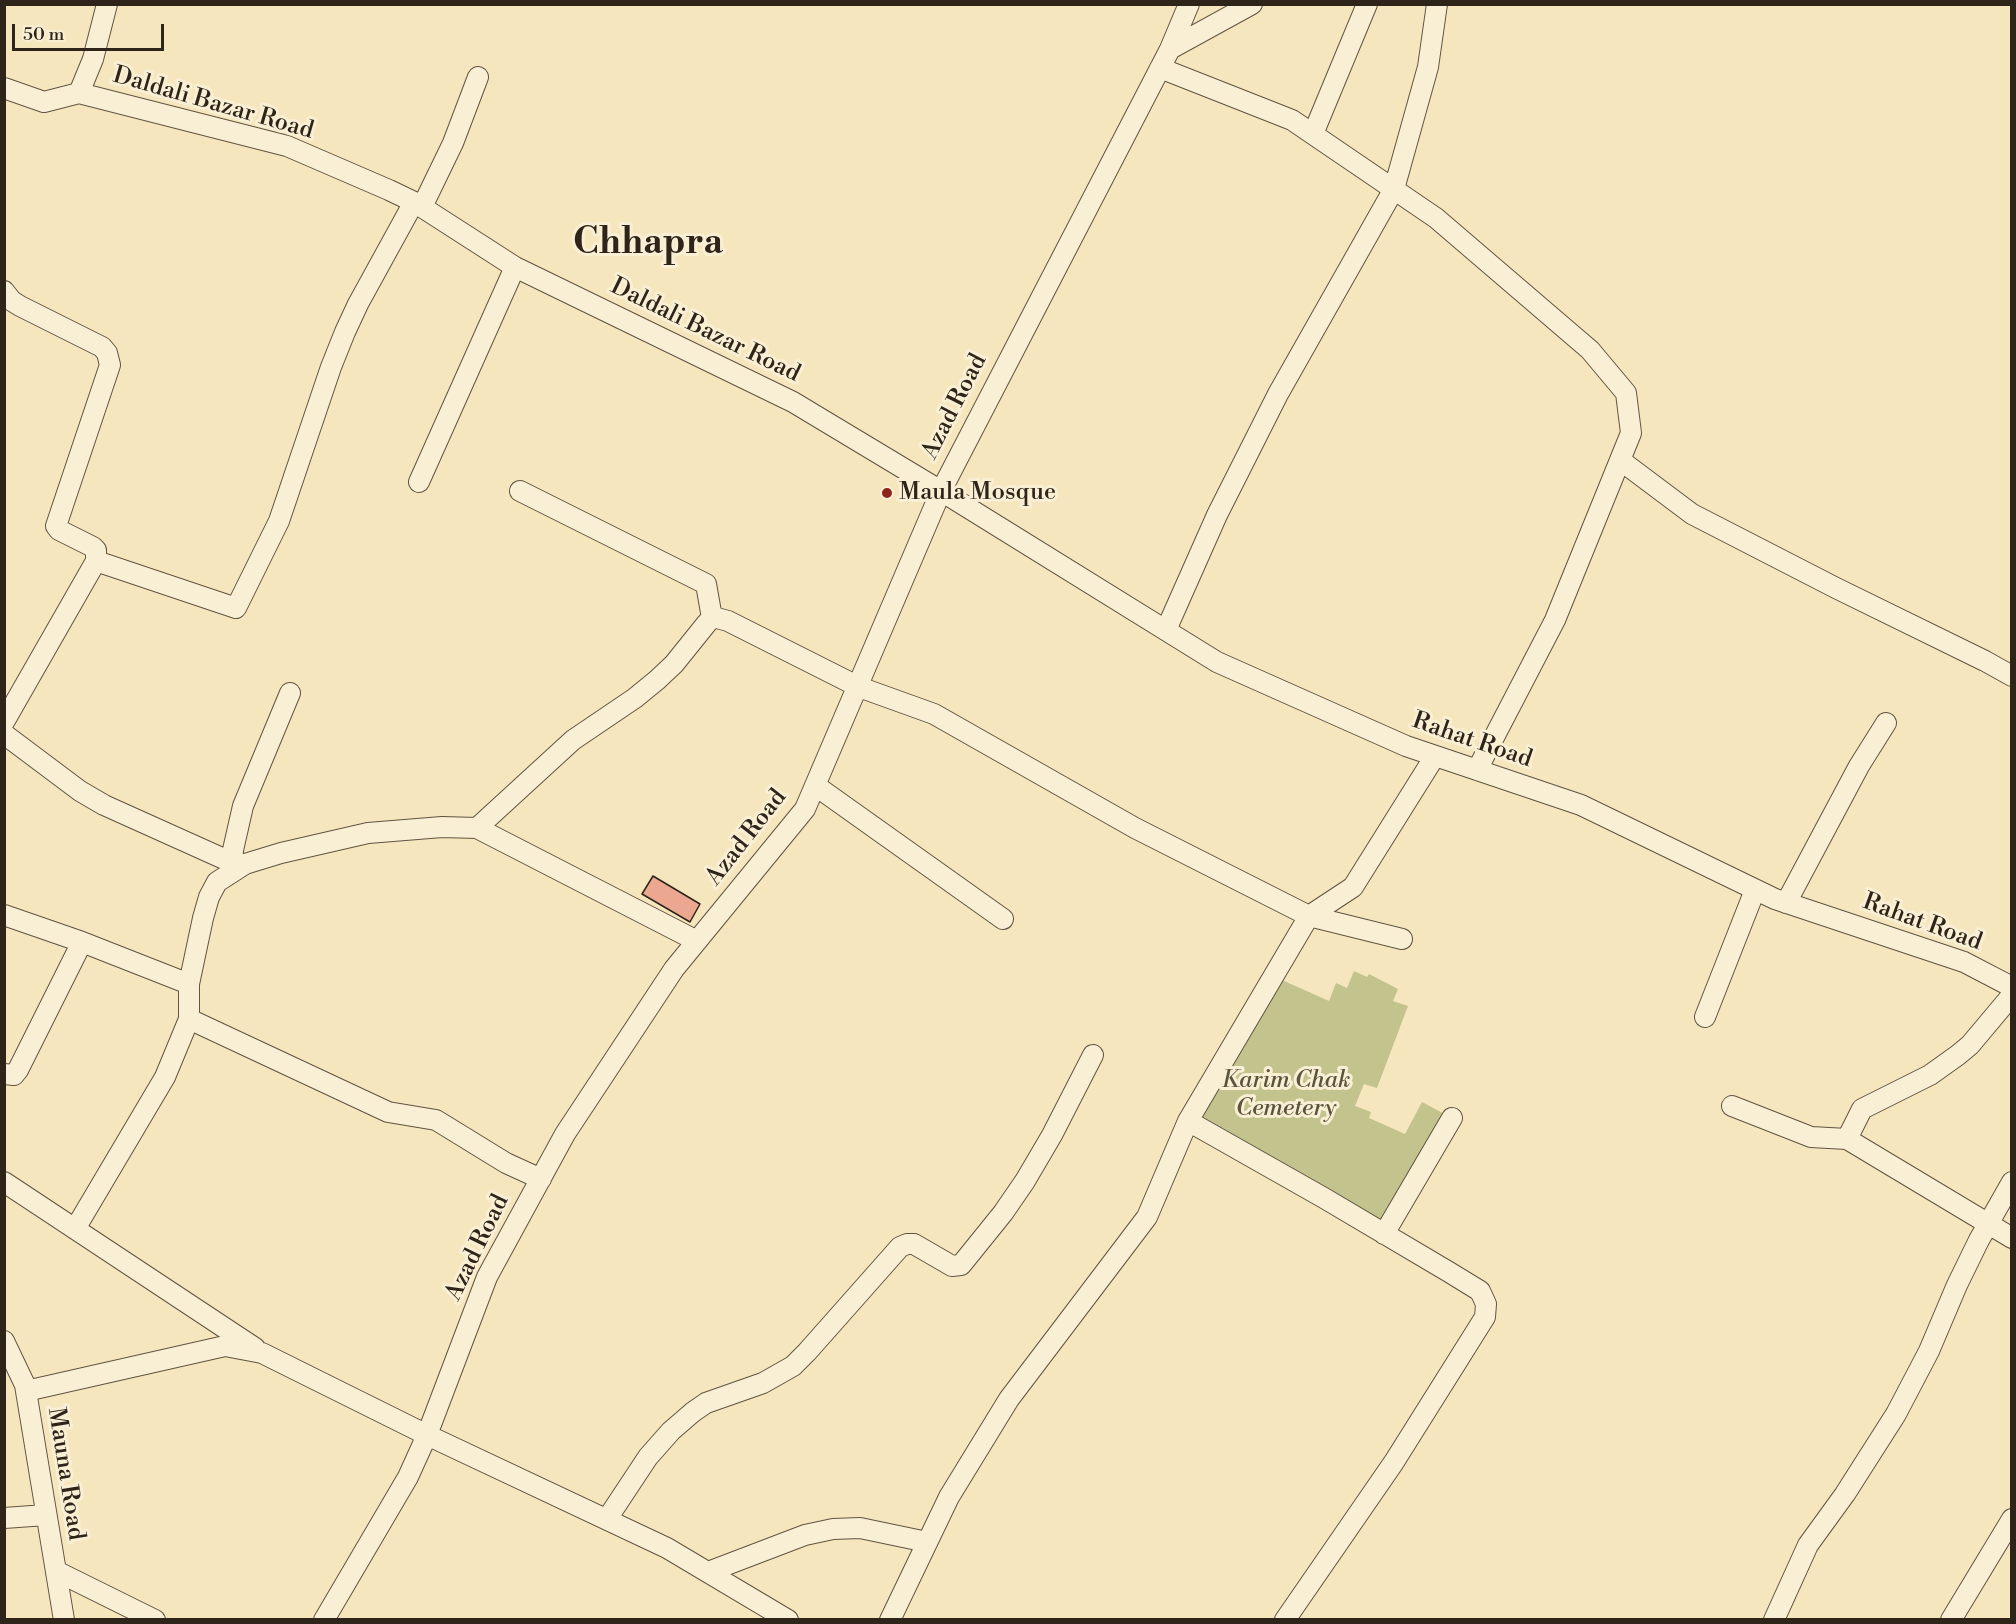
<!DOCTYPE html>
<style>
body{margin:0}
#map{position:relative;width:2016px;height:1624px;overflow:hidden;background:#f6e6bd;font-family:"Libre Bodoni",serif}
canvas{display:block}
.frame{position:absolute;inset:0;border:6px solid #2e2419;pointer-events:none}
.scale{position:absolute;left:12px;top:24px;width:152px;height:27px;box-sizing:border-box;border:3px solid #2e2419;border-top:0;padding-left:8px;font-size:18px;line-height:21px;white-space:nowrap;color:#2e2419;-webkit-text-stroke:4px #f9efd4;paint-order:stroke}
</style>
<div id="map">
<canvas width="2016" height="1624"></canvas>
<div class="frame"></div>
<div class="scale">50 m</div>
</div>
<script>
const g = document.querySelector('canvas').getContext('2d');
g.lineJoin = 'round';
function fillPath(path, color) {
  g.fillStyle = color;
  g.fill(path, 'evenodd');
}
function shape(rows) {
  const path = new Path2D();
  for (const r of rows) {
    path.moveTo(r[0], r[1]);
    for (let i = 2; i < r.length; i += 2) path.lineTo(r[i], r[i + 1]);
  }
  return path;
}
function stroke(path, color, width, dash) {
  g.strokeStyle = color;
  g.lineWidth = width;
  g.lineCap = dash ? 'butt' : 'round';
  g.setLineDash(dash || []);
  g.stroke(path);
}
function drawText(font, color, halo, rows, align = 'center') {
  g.font = font + ' "Libre Bodoni",serif';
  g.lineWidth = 6;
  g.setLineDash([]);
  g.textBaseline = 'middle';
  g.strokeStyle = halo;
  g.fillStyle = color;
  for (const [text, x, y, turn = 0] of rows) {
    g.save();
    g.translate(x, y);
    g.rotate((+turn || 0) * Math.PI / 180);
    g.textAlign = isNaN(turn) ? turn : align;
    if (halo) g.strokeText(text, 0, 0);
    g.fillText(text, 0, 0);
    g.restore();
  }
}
const green = shape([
 [1354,971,1367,977,1369,974,1398,989,1393,1001,1408,1006,1377,1088,1364,1084,1355,1106,1371,1112,1369,1118,1405,1134,1422,1102,1452,1118,1384,1234,1188,1121,1273,976,1329,1001,1336,983,1347,988]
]);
const building = shape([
 [653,876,700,904,690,922,642,894,653,876]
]);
const minor = shape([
 [1170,49,1189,4],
 [1160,68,1292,120,1436,218,1590,350,1626,393,1631,433,1555,620,1477,770],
 [4,88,44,102,79,93,287,146,389,190,414,202,515,267,793,402,941,491,1217,662,1406,746,1581,805,1775,899,1964,962,2012,987],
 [79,93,93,59,107,4],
 [1313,134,1367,4],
 [422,207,453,143,478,77],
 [4,291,12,301,20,306,102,347,107,353,110,365,56,526,59,530,93,547,96,550,96,561,4,722],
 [1620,460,1692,514,1836,588,1985,661,2012,676],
 [419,482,515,267],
 [520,491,706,584,712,618],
 [96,561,236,608,279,521,331,367,345,332,358,304,414,202],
 [1166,630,1217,515,1278,394,1394,189,1428,67,1437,4],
 [4,734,80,791,104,805,233,863],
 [816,786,1003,919],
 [477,828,573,740,635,698,657,680,674,664,707,623,712,618,717,618,728,621,859,687,934,714,1135,828,1309,916,1402,939],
 [232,872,233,850,243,806,290,693],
 [1786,903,1859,766,1886,723],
 [4,915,82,942,189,984,203,918,209,897,217,882,245,864,281,853,368,833,442,827,477,828,697,941],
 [1705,1017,1755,890],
 [189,1019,388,1112,436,1120,506,1163,541,1179],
 [4,1074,14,1075,18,1070,82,942],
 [1732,1106,1811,1137,1847,1139,2012,1238],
 [1188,1121,1324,1198,1449,1272,1480,1291,1486,1304,1485,1317,1394,1462,1285,1620],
 [1847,1139,1862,1109,1930,1075,1958,1055,1970,1045,2012,995],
 [4,1182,255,1348],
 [75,1229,165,1077,189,1019,189,984],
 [1384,1234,1452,1118],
 [4,1341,25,1385,64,1620],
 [26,1391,225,1346,262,1353,427,1435,667,1548,788,1620],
 [4,1518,46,1515],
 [607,1519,648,1457,671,1431,693,1412,706,1403,763,1383,793,1366,807,1352,900,1247,907,1244,914,1244,952,1266,961,1265,1003,1213,1025,1181,1052,1135,1093,1055],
 [56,1571,155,1620],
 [708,1572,805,1535,833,1529,860,1528,927,1542],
 [324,1620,408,1477,427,1435,487,1277,565,1134,674,969,805,809,941,491,1170,49,1252,4],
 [890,1620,949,1497,1009,1399,1147,1217,1188,1121,1309,916,1353,887,1435,756],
 [1774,1620,1808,1545,1845,1494,1896,1414,1929,1351,1957,1285,1979,1240,2012,1182],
 [1951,1620,2012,1519]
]);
const markers = [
 [887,493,6,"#8f2418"]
];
const streetNames = [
 ["Daldali Bazar Road",213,104,16],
 ["Daldali Bazar Road",705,331,26],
 ["Azad Road",955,407,-63],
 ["Rahat Road",1472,741,19],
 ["Azad Road",747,838,-52],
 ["Rahat Road",1922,923,20],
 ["Azad Road",478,1248,-64],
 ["Mauna Road",65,1474,81]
];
const poiNames = [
 ["Maula Mosque",899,493]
];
const parkNames = [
 ["Karim Chak",1286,1081],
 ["Cemetery",1286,1109]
];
const townNames = [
 ["Chhapra",648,244]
];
fillPath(green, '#c2c38d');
fillPath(building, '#eba790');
stroke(building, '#2e2419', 1.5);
stroke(minor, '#605442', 22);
stroke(minor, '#f9efd4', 20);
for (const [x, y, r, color] of markers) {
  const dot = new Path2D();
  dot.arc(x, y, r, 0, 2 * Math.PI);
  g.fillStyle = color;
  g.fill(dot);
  stroke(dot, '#f9efd4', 2);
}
drawText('24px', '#2e2419', '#f9efd4', streetNames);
drawText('24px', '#2e2419', '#f9efd4', poiNames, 'left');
drawText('italic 24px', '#5a543c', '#f9efd4', parkNames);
drawText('bold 36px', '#2e2419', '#f9efd4', townNames);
</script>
